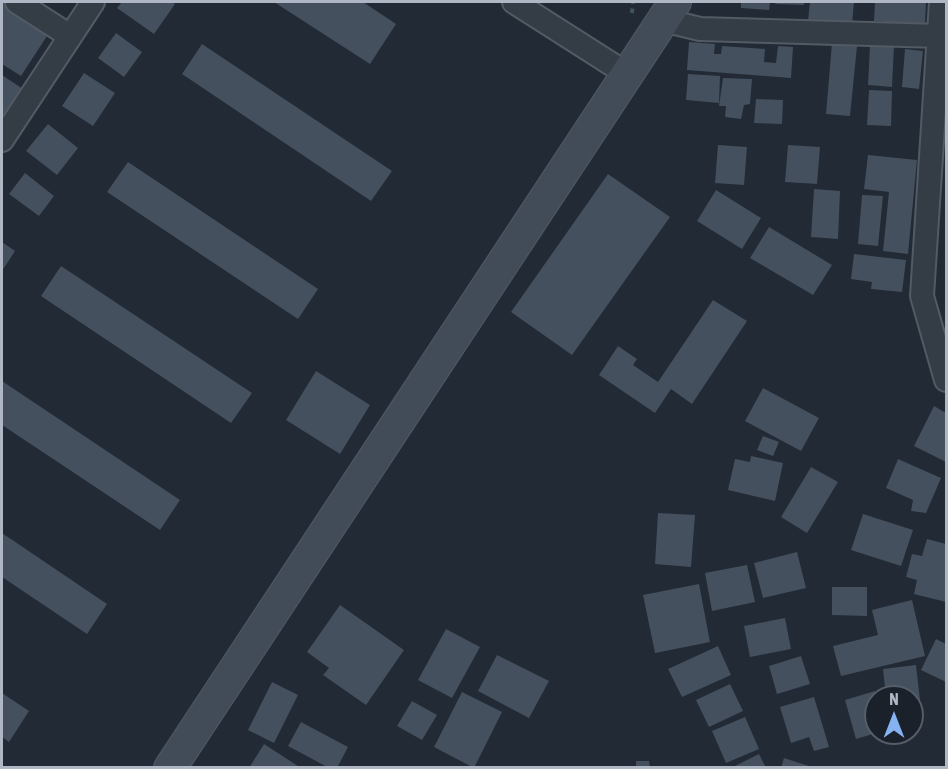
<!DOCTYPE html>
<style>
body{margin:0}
#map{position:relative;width:948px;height:769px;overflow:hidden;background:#212a35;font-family:"Asap Condensed",sans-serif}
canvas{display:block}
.frame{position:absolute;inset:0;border:3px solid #aeb7c3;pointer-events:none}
.north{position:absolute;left:864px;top:685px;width:60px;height:60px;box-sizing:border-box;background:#1a212b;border:2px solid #555d68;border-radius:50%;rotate:0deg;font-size:16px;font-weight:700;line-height:24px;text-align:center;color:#aeb7c3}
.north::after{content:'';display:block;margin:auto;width:21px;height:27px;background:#85b2f1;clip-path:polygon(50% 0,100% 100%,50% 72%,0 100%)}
</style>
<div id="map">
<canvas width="948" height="769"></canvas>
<div class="frame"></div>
<div class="north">N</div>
</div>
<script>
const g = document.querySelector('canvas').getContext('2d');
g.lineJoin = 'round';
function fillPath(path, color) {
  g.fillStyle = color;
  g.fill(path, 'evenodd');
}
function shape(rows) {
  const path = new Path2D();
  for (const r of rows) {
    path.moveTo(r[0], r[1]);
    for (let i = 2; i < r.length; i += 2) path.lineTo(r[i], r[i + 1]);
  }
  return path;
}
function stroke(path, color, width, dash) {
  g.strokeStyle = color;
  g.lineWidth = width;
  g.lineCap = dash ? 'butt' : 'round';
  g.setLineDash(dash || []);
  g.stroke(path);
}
const building = shape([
 [2,2,49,33,21,76,2,64],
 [122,2,171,2,175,4,154,34,117,8],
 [274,2,363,2,396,24,370,64],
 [741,2,770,2,769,10,741,8],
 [776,2,804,2,804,5,775,4],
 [810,2,854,2,852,25,808,21],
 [875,2,926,2,925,25,874,21],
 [116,33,142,52,124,77,98,58],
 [689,42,715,44,714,54,721,54,722,46,765,49,764,62,776,63,778,46,793,47,791,78,687,70],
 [832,43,857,46,850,116,826,114],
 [202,44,392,171,371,201,182,74],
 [870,45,894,46,892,87,868,85],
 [905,49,923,51,919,89,902,87],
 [84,73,115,93,93,126,62,106],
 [688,74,720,76,719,103,686,100],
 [2,75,23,89,2,122],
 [723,78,752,79,750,104,744,105,741,119,725,117,726,106,719,106],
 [869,90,892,91,891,126,867,125],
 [756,99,783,100,782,124,754,123],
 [48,124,78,148,57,175,26,151],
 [718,145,747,147,744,185,715,183],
 [788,145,820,147,817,184,785,182],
 [868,155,917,160,908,254,883,251,889,192,864,189],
 [128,162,318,289,298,319,107,192],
 [25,173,54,196,39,216,9,194],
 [608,174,670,217,572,355,511,312],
 [814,189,840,191,838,239,811,237],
 [716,190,761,218,742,249,697,221],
 [862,195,883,196,878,246,858,244],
 [769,227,832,265,813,295,750,258],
 [2,242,15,251,2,271],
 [854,254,906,260,902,292,871,289,872,282,851,279],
 [61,266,252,393,231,423,41,296],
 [713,300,747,321,692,404,671,389,655,413,599,375,618,346,637,359,633,365,658,382],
 [316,371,370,405,340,454,286,420],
 [2,381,180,500,160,530,2,425],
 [763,388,819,418,801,451,745,421],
 [934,406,946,413,946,462,914,446],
 [763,436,779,442,773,456,757,450],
 [751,456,783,463,775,501,728,490,735,459,750,462],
 [898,459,941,478,926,513,911,511,913,500,886,488],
 [811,467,838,482,807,533,781,517],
 [658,513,695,515,691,567,655,564],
 [863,514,913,530,901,566,851,550],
 [2,533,107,604,87,634,2,577],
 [927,539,946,544,946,602,914,594,917,580,906,577,912,554,922,556],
 [797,552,806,588,763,598,754,563],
 [747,565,755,602,712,611,705,573],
 [699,584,710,642,655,653,643,595],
 [832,587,867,587,867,616,832,615],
 [912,600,925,656,841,676,833,646,878,635,872,610],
 [340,605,404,650,366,705,323,675,329,668,307,652],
 [785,618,791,649,750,657,744,626],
 [446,629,480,647,452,698,418,680],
 [936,639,946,644,946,682,921,670],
 [718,646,731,675,682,697,668,669],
 [497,655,549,681,529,718,478,691],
 [801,656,810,684,777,694,769,666],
 [916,665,922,718,912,719,912,697,886,697,883,669],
 [272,682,298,695,274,743,248,730],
 [730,684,743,711,709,727,696,700],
 [875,691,876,733,856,739,845,700],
 [462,692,502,712,474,768,434,747],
 [2,693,29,711,9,742,2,737],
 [814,697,829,747,814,751,809,737,791,743,780,707],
 [412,701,437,715,422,740,397,726],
 [745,717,759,749,726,763,712,731],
 [301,722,348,747,337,768,329,768,288,746],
 [264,744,301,768,249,768],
 [759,754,766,768,731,768],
 [784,758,812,767,812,768,781,768],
 [636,761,649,761,650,768,636,768]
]);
const path = shape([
 [632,13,633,2]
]);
const street = shape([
 [17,2,70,36],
 [514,2,627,74],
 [941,2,922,296,946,380],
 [663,20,700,29,939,36,946,40],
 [2,140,93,2]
]);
const secondary = shape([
 [170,768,675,2]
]);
fillPath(building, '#44505d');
stroke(street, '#525a64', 26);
stroke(secondary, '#525a64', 34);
stroke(path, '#425456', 4, [4.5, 4.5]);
stroke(street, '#343c46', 22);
stroke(secondary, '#424c59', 32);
</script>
